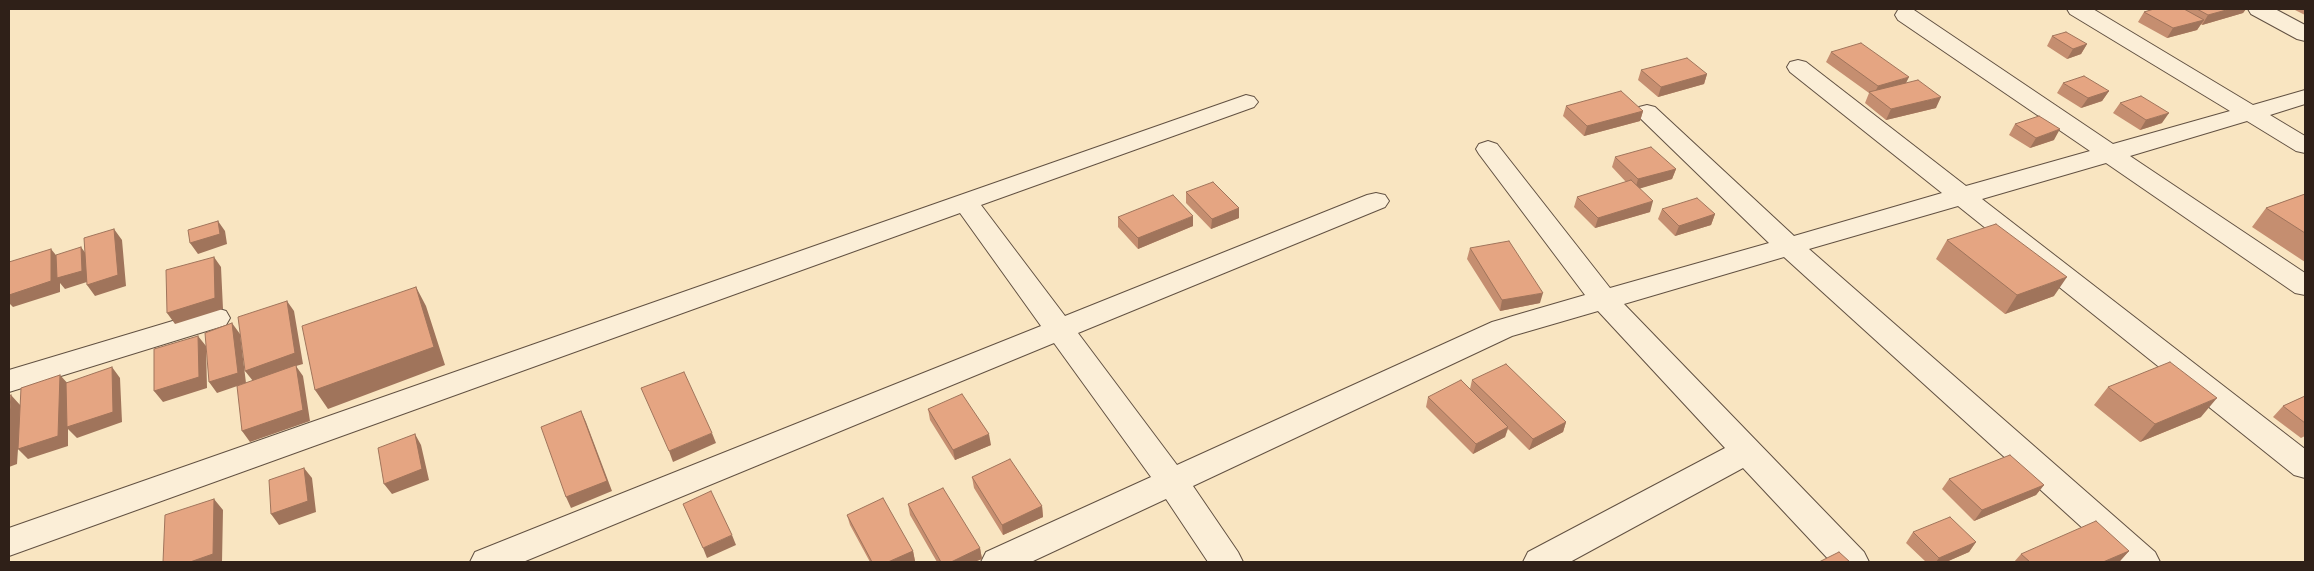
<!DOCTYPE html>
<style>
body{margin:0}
#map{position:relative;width:2314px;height:571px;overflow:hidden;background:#f9e5c1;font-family:"Gentium Book Plus",serif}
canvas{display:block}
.frame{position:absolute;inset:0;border:10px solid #2f2018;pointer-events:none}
</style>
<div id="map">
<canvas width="2314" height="571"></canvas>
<div class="frame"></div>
</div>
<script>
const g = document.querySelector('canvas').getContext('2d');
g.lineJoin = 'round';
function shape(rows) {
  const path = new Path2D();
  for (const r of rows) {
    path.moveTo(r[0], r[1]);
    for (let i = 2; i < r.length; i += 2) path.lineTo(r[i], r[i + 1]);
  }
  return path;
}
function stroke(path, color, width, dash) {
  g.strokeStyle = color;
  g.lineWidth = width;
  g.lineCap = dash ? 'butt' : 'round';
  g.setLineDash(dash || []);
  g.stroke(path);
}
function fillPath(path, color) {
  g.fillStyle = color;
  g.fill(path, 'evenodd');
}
const minor = shape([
 [1907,9,1914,10,2113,144,2230,111,2070,14,2067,9,2093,9,2253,105,2305,90,2305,104,2270,115,2305,136,2305,153,2296,151,2247,121,2130,156,2305,273,2305,295,2295,293,2106,163,1982,199,2305,449,2305,478,2294,475,1958,206,1809,249,2155,552,2160,562,2120,562,1784,257,1624,304,1864,552,1869,562,1831,562,1743,468,1570,562,1523,562,1528,552,1725,448,1598,311,1512,336,1193,486,1238,552,1243,562,1208,562,1166,499,1031,562,981,562,986,552,1151,477,1054,343,523,562,470,562,475,552,1041,326,960,213,9,556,9,528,1246,95,1254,97,1258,102,1254,107,981,205,1065,316,1367,195,1376,193,1385,195,1389,201,1385,207,1078,333,1177,465,1492,322,1585,295,1479,154,1476,149,1479,144,1488,141,1497,144,1610,288,1769,243,1639,117,1635,112,1639,107,1647,105,1655,107,1794,236,1942,193,1790,72,1787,67,1790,62,1798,60,1806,62,1966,186,2090,151,1898,20,1895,15,1898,10,1907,9],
 [2248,9,2275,9,2305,25,2305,41,2297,39,2251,14,2248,9],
 [216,308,226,311,230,318,226,325,9,392,9,370,216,308]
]);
const wall = shape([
 [2154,9,2246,9,2243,13,2202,25,2201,24,2197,30,2167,38,2138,22,2144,12],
 [2293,9,2305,9,2305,15],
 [2052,36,2087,44,2081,54,2067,59,2047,46],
 [1831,52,1906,83,1936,108,1886,120,1865,103,1869,93,1826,62],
 [1641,70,1707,74,1704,84,1658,97,1638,80],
 [2063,83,2109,91,2102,101,2081,108,2057,93],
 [2120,103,2162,123,2140,130,2113,113],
 [1566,106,1643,111,1640,121,1584,136,1563,116],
 [2015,124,2054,140,2030,148,2009,135],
 [1615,157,1676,169,1672,179,1640,188,1650,212,1595,228,1574,207,1577,197,1626,182,1612,167],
 [1186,192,1239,208,1239,218,1211,229,1186,203],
 [2305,194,2305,262,2252,227,2266,208],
 [1662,209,1715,214,1711,225,1675,236,1658,219],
 [1118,217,1193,226,1138,249,1118,227],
 [1947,240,2054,296,2005,314,1936,259],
 [1470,248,1540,303,1500,311,1467,259],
 [1472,380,1566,422,1563,432,1529,450,1508,429,1505,437,1473,454,1426,407,1428,397,1470,389],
 [2108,387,2201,417,2140,442,2094,405],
 [2305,396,2305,436,2301,438,2273,417,2283,406],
 [928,409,991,445,955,460,930,420],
 [972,477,1042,506,1043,517,1003,535,974,488],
 [1949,479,2044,485,2036,495,1974,521,1942,489],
 [908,504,980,548,982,559,974,562,937,562,910,515],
 [847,515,913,551,915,561,913,562,870,562,850,525],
 [1913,532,1976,542,1969,552,1946,562,1926,562,1906,543],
 [2129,551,2120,561,2117,562,2014,562,2021,554]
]);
const shadedWall = shape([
 [2230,9,2246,9,2243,13,2202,25,2208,15],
 [2204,20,2197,30,2167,38,2173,28],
 [2087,44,2081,54,2067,59,2073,49],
 [1707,74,1704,84,1658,97,1661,87],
 [1909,77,1904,87,1873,96,1878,86],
 [2109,91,2102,101,2081,108,2088,98],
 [1941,97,1936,108,1886,120,1891,109],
 [1643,111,1640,121,1584,136,1587,126],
 [2169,113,2162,123,2140,130,2146,120],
 [2060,129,2054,140,2030,148,2036,138],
 [1676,169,1672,179,1635,190,1638,179],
 [1653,201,1650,212,1595,228,1598,218],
 [1239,208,1239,218,1211,229,1212,219],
 [1715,214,1711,225,1675,236,1679,226],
 [1193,216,1193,226,1138,249,1138,238],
 [218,221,225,231,227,244,198,254,190,243],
 [114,229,122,240,126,286,95,296,87,285],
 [81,247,89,258,90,281,65,289,60,283,60,292,13,307,9,303,9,295,51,249,60,260],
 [214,257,221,267,223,309,175,324,167,313],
 [2067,277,2054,296,2005,314,2017,295],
 [416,287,426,306,445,365,328,409,315,390],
 [1543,293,1540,303,1500,311,1502,300],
 [287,301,294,311,303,364,296,366,303,376,310,421,250,442,242,431,253,381,245,371],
 [232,323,240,334,246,383,217,393,209,382],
 [198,336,206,346,207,388,163,402,154,391],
 [112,367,120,378,122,422,77,438,68,429,68,446,28,459,18,449,17,464,9,467,9,424,11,395,21,406,60,375,70,386],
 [2217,398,2201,417,2140,442,2155,424],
 [581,411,586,422,612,491,571,508,566,497],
 [1566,422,1563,432,1529,450,1533,439],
 [1508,427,1505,437,1473,454,1476,444],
 [712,433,716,443,673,462,669,451],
 [415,434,421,445,429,480,392,494,384,484],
 [989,434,991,445,955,460,953,450],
 [304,468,312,478,316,512,279,525,271,514],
 [2044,485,2036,495,1974,521,1982,510],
 [214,499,223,510,222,562,190,562],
 [1042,506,1043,517,1003,535,1002,525],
 [732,535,736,545,707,558,703,548],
 [1976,542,1969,552,1946,562,1936,562,1939,558],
 [980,548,982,559,974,562,951,562],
 [913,551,915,561,913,562,888,562],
 [2129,551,2120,561,2117,562,2103,562]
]);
const building = shape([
 [2154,9,2184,9,2204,20,2173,28,2144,12,2154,9],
 [2197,9,2230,9,2208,15,2197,9],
 [2066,32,2087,44,2073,49,2052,36,2066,32],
 [1861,43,1909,77,1878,86,1831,52,1861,43],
 [1687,58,1707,74,1661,87,1641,70,1687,58],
 [2084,76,2109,91,2088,98,2063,83,2084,76],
 [1918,80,1941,97,1891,109,1869,92,1918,80],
 [1621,91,1643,111,1587,126,1566,106,1621,91],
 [2141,96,2169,113,2146,120,2120,103,2141,96],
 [2039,116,2060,129,2036,138,2015,124,2039,116],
 [1651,147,1676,169,1638,179,1615,157,1651,147],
 [1631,180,1653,201,1598,218,1577,197,1631,180],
 [1213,182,1239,208,1212,219,1186,192,1213,182],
 [2305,194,2305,233,2266,208,2305,194],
 [1173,195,1193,216,1138,238,1118,217,1173,195],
 [1697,198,1715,214,1679,226,1662,209,1697,198],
 [218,221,220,234,190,243,188,230,218,221],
 [1996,224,2067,277,2017,295,1947,240,1996,224],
 [114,229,118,275,87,285,84,238,114,229],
 [1509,241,1543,293,1502,300,1470,248,1509,241],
 [81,247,82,271,57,278,56,255,81,247],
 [51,249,51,281,9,295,9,262,51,249],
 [214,257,215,298,167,313,166,270,214,257],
 [416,287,434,347,315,390,302,326,416,287],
 [287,301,295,353,245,371,238,317,287,301],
 [232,323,238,373,209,382,205,333,232,323],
 [198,336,199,377,154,391,154,349,198,336],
 [2170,362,2217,398,2155,424,2108,387,2170,362],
 [1506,364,1566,422,1533,439,1472,380,1506,364],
 [296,365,303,410,242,431,237,386,296,365],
 [112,367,113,412,67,427,66,383,112,367],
 [684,372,712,433,669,451,641,388,684,372],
 [60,375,58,436,18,449,21,388,60,375],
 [1461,380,1508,427,1476,444,1428,397,1461,380],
 [962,394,989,434,953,450,928,409,962,394],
 [11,395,9,424,9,396,11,395],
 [2305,396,2305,423,2283,406,2305,396],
 [581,411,607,481,566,497,541,427,581,411],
 [415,434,422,469,384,484,378,448,415,434],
 [2010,455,2044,485,1982,510,1949,479,2010,455],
 [1010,459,1042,506,1002,525,972,477,1010,459],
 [304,468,308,501,271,514,269,480,304,468],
 [943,488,980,548,951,562,941,562,908,504,943,488],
 [711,491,732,535,703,548,683,504,711,491],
 [883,498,913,551,888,562,872,562,847,515,883,498],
 [214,499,213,554,190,562,163,562,165,515,214,499],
 [1950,517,1976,542,1939,558,1913,532,1950,517],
 [2096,521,2129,551,2103,562,2030,562,2021,554,2096,521],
 [1839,552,1850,562,1819,562,1839,552]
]);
stroke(minor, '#625142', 2);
fillPath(minor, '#fbeed7');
fillPath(wall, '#c58e70');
fillPath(shadedWall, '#a0745b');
fillPath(building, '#e5a582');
stroke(building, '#a0745b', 1);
</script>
